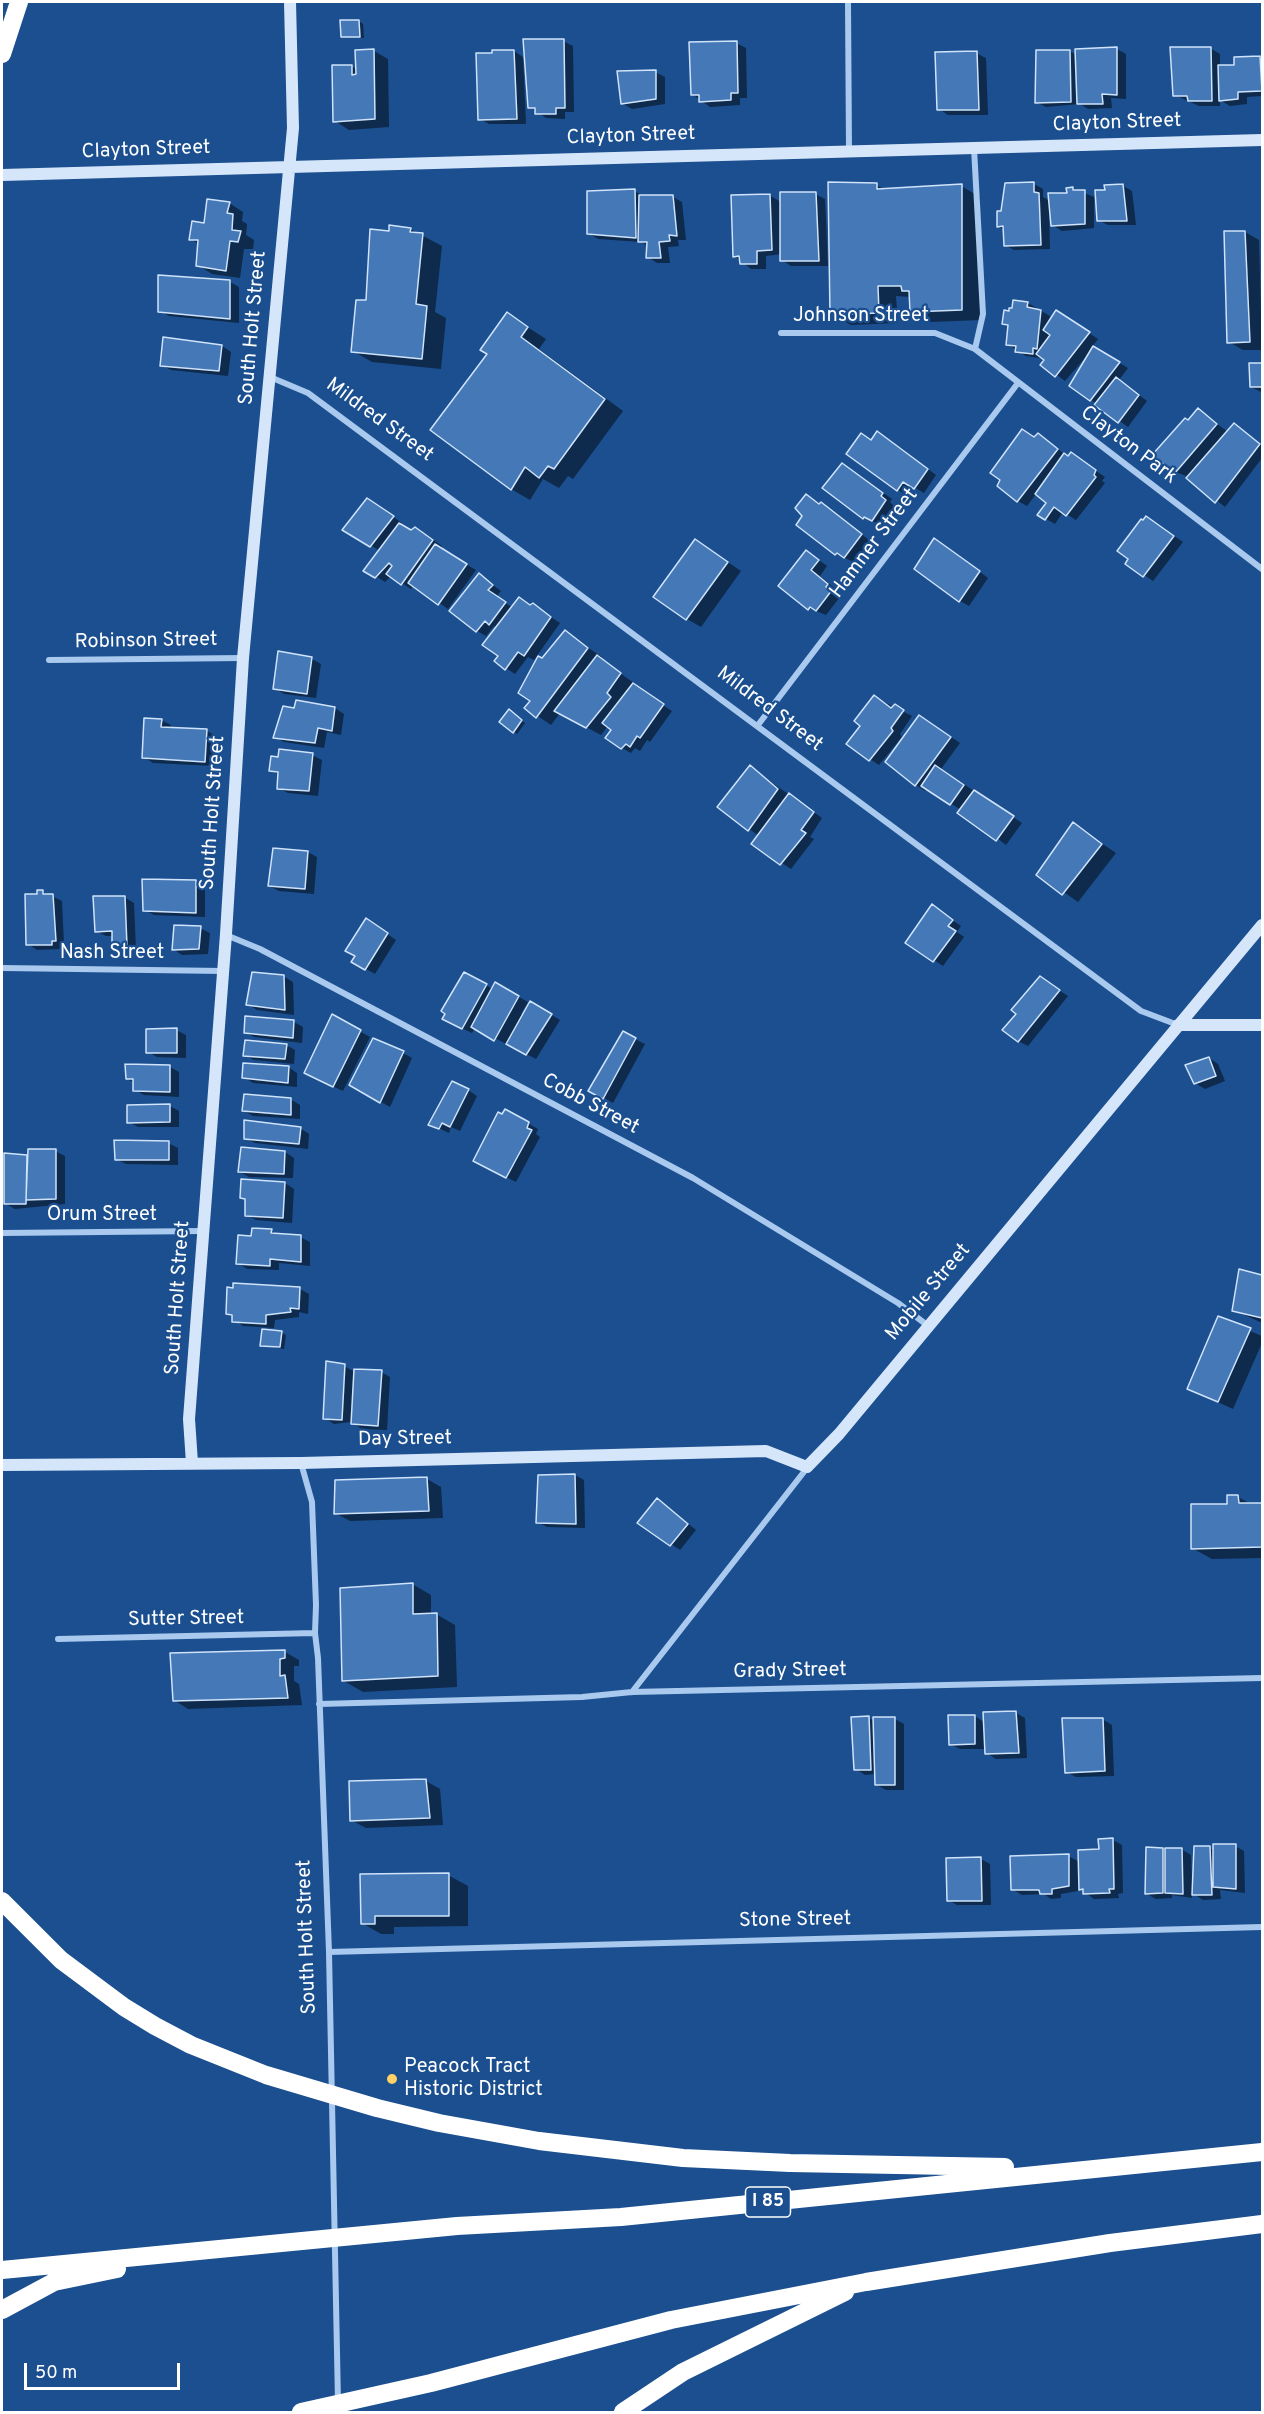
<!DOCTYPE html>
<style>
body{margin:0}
#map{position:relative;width:1264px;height:2414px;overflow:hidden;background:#1b4f8f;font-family:Overpass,sans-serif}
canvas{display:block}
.frame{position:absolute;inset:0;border:3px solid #fff;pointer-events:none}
.scale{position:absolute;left:24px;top:2363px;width:156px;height:27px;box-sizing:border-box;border:3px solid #fff;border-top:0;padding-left:8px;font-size:18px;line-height:21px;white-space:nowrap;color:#fff;-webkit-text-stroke:4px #1b4f8f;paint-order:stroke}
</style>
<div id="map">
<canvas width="1264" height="2414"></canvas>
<div class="frame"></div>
<div class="scale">50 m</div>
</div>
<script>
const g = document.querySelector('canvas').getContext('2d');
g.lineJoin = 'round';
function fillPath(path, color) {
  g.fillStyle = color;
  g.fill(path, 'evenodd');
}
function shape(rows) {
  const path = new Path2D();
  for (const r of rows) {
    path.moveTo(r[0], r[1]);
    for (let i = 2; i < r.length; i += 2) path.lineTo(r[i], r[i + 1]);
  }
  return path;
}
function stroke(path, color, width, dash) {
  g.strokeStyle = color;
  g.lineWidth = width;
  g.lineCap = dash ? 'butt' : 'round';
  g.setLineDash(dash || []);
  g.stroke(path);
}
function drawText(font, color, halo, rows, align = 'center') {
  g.font = font + ' Overpass,sans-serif';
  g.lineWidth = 4.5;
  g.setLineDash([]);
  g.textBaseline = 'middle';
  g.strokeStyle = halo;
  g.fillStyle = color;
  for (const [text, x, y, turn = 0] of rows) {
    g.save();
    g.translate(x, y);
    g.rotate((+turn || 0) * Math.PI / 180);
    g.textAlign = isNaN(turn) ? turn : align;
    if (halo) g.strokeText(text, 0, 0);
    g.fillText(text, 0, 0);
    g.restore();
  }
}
const shadow = shape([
 [359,21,363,24,364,38,342,36],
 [563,41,573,46,574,112,565,112,565,119,546,118,530,107],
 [736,43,746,48,747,98,740,98,740,105,710,107,692,94],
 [1210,48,1220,54,1220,67,1235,67,1259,58,1262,60,1262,96,1247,97,1247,104,1230,106,1220,100,1220,106,1199,106,1175,95],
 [1117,49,1126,54,1126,99,1111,98,1112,108,1088,109,1080,104,1046,107,1036,102,1070,51,1076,55],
 [374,51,388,59,389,127,349,130,335,121,352,66,357,70],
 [514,51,523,57,526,124,489,124,480,119],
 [976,53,986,58,988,115,948,115,939,109],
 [655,72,665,77,665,104,632,109,622,103],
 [1034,184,1043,189,1043,197,1050,201,1068,194,1073,188,1094,197,1094,228,1062,231,1052,225,1051,210,1049,210,1050,249,1014,250,1005,245,1004,230,998,226,1003,212],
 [876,185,886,190,961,186,980,197,981,320,931,322,912,311,911,297,896,296,898,323,851,325,832,314],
 [1123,186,1132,191,1136,225,1108,225,1098,220],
 [634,191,644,196,673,197,682,202,686,240,678,240,679,246,668,247,670,263,657,263,648,257,648,246,641,242,598,239,588,233],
 [815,194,825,199,828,266,791,266,782,260,782,254,766,256,766,269,751,269,735,256,769,195,781,202],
 [229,203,243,212,242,221,247,224,246,235,254,240,253,249,244,249,240,278,212,274,198,265,199,244,190,239],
 [410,229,442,246,435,312,446,318,441,369,372,362,353,351,391,233],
 [1225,232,1245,232,1259,240,1262,350,1243,350,1229,342],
 [230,282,239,287,239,323,169,316,160,311],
 [1028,303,1050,316,1049,323,1066,318,1098,339,1092,347,1128,368,1119,380,1147,401,1128,427,1090,399,1092,350,1065,381,1042,364,1046,359,1026,356,1007,344,1009,327,1003,323,1010,313],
 [507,314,546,339,539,349,623,411,573,479,568,476,559,488,543,479,530,500,511,489,489,353],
 [222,346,231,352,228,376,171,370,161,365],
 [1262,364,1262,392,1261,392,1251,387,1251,365],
 [1198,410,1228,432,1234,425,1262,445,1262,458,1225,507,1186,476,1176,472,1188,422],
 [1038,435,1069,457,1080,460,1105,477,1102,481,1105,483,1076,520,1063,512,1055,524,1039,515,1048,502,1037,493,1027,506,1018,501],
 [886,438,936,475,924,493,912,486,907,495,898,490,872,441],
 [843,465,892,499,890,502,894,506,882,525,864,518,824,488],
 [806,496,831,509,870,541,854,562,836,554,798,524,804,516],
 [376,505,402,523,400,525,412,532,425,534,442,546,440,549,476,570,448,609,414,585,411,589,391,576,385,582,366,570,380,551,344,529],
 [1155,523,1183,542,1153,581,1127,563],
 [696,541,741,571,701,627,687,619],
 [944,545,988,578,969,606,960,601],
 [816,558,827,566,820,576,837,590,835,593,840,597,826,615,809,608,780,586],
 [479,575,501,591,496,597,513,608,533,605,560,623,534,660,528,657,515,674,506,668,500,655,497,628,494,626,486,636,477,631],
 [565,632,602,657,600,659,634,683,632,685,672,711,650,742,647,740,640,751,635,748,631,753,622,748,608,726,601,735,560,713,551,725,526,708,532,701,542,660],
 [279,653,312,659,321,664,316,698,284,694,275,688],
 [874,697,912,716,900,734,902,737,879,765,870,759,862,726],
 [297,701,335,708,344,714,341,735,327,732,324,748,284,742,275,737,295,710],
 [513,714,525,723,517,734,513,731],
 [161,720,171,725,170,729,207,731,216,736,214,766,153,763,144,757],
 [929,722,960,743,941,769,1022,823,1006,845,961,810,927,788,925,791,916,785,888,762],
 [312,755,322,760,318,796,288,793,278,788,279,775,271,770],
 [750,767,822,818,810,837,814,839,791,869,753,844,759,836,719,807],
 [1073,824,1116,853,1078,902,1038,874],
 [308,852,317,857,314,894,279,891,269,886],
 [143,881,196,882,205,887,205,917,154,915,145,910],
 [43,892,62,901,64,945,61,945,61,949,37,950,28,944,38,896],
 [124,897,134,903,136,950,123,950,114,944,114,936,106,936,96,931],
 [932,906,961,926,957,932,964,937,943,966,934,960],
 [376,926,396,940,375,974,354,962],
 [200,928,210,933,208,954,182,955,173,949],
 [464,974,493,989,496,984,528,1002,521,1014,524,1016,531,1003,560,1020,536,1059,475,1028,472,1033,453,1024],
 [283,976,293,982,294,1015,257,1010,248,1004],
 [1049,984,1068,996,1028,1046,1018,1041],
 [332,1016,370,1037,343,1091,315,1078],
 [246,1018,294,1022,303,1027,302,1043,254,1037,245,1032],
 [176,1030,186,1035,186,1058,157,1057,148,1052],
 [623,1033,645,1044,613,1103,590,1090],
 [286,1045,295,1050,294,1064,254,1060,245,1055],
 [403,1053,412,1058,390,1107,351,1085],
 [1209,1058,1218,1064,1225,1081,1205,1089,1195,1083],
 [170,1067,179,1072,179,1097,144,1095,135,1090,135,1083,127,1079],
 [288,1067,297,1073,297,1087,253,1083,244,1077],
 [468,1090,477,1096,460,1131,451,1127,449,1133,430,1124],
 [290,1099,300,1105,300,1119,253,1116,244,1111],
 [170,1106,179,1111,179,1127,138,1127,129,1122],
 [506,1111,538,1129,536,1134,540,1137,516,1182,484,1166],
 [300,1128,309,1134,308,1149,255,1143,245,1138],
 [168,1143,178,1148,178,1165,126,1164,116,1159],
 [55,1151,65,1156,65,1204,15,1209,6,1204,6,1155,30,1156],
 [285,1152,294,1158,293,1178,249,1177,240,1172],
 [243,1181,285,1183,294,1189,292,1223,256,1220,246,1215,247,1200],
 [271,1231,279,1235,300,1237,310,1242,310,1266,279,1263,279,1270,247,1269,238,1263,252,1237],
 [1240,1270,1262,1276,1262,1323,1234,1310],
 [300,1289,309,1294,308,1314,299,1312,299,1317,275,1320,274,1328,243,1326,227,1313],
 [1219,1318,1262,1336,1262,1343,1233,1409,1189,1389],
 [281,1332,286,1335,284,1349,262,1345],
 [344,1366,355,1372,381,1372,390,1377,387,1430,362,1429,351,1422,334,1424,325,1418],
 [575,1475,584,1480,585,1528,547,1527,538,1522,540,1476],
 [427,1479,441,1487,443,1518,350,1521,335,1513],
 [1238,1497,1251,1504,1262,1504,1262,1558,1212,1559,1192,1548],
 [666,1506,696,1530,680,1550,639,1523],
 [412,1584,431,1595,431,1615,436,1614,455,1625,457,1687,363,1692,344,1681],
 [285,1652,299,1660,299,1666,294,1666,294,1681,299,1684,302,1705,188,1709,174,1700],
 [1016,1713,1025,1718,1027,1758,996,1759,987,1753,986,1749,960,1749,950,1744,975,1716,985,1723],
 [868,1718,875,1721,895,1719,904,1724,904,1790,886,1790,877,1785,876,1774,865,1775,856,1769],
 [1102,1719,1112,1725,1114,1776,1076,1777,1066,1772],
 [426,1781,440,1789,443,1825,366,1828,351,1820],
 [1113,1840,1122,1845,1123,1893,1118,1894,1119,1898,1094,1899,1078,1887,1078,1891,1061,1894,1061,1898,1051,1899,1044,1894,1022,1895,1012,1889,1068,1856,1080,1862],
 [1235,1846,1244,1851,1245,1893,1220,1890,1221,1899,1203,1900,1192,1893,1192,1898,1172,1895,1172,1898,1156,1899,1147,1894,1162,1849,1167,1852,1181,1849,1191,1855,1192,1883,1194,1883,1209,1848,1215,1851],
 [981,1859,990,1864,991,1905,957,1905,948,1900],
 [448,1875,468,1886,468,1926,394,1927,394,1934,381,1934,362,1923]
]);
const building = shape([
 [340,20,359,20,360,37,341,37,340,20],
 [523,39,564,39,565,108,556,108,556,114,535,114,535,108,528,108,523,39],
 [737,41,738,93,731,93,731,100,699,102,699,95,691,95,689,42,737,41],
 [1117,47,1117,95,1102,94,1103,104,1077,104,1075,49,1117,47],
 [1170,47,1211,47,1212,101,1188,101,1187,96,1173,96,1170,47],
 [374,49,375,119,333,122,332,65,352,65,352,75,356,74,355,50,374,49],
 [492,50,514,50,517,119,478,120,476,53,492,53,492,50],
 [1036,50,1070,50,1071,102,1035,103,1036,50],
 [977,51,979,110,937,110,935,52,977,51],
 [1260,56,1262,91,1238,92,1238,99,1219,101,1218,65,1234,65,1234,57,1260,56],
 [656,70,656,99,621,104,617,71,656,70],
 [828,182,877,183,877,189,962,184,962,310,910,312,909,291,902,291,901,286,878,286,879,313,830,315,828,182],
 [1034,182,1034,192,1039,193,1041,245,1004,246,1003,226,997,227,997,211,1001,211,1005,183,1034,182],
 [1123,184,1127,221,1097,221,1095,190,1105,190,1104,185,1123,184],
 [1073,187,1073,190,1085,190,1085,224,1051,226,1048,193,1067,193,1066,188,1073,187],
 [635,189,636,238,587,234,587,191,635,189],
 [780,192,816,192,819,261,780,261,780,192],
 [770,194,772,250,757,251,757,264,740,264,739,256,733,257,731,195,770,194],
 [639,195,673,195,677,236,669,235,670,241,659,242,661,258,646,258,647,242,638,242,639,195],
 [207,199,230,202,227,213,233,214,232,230,241,231,238,242,230,241,226,271,196,266,198,240,189,240,192,221,204,223,207,199],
 [389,225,411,228,410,232,423,233,416,304,427,306,422,359,351,352,356,300,366,300,370,229,389,231,389,225],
 [1224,231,1245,231,1250,342,1227,343,1224,231],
 [158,275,230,280,230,319,158,312,158,275],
 [1013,300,1028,302,1027,307,1041,310,1037,349,1033,348,1033,354,1015,352,1016,346,1006,345,1008,325,1002,324,1004,310,1009,311,1009,308,1012,308,1013,300],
 [1056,310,1090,332,1055,377,1040,365,1044,360,1036,354,1050,335,1043,330,1056,310],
 [507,312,528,327,521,337,605,399,554,469,548,466,539,478,525,467,511,490,430,430,487,354,480,350,507,312],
 [163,337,222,345,219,371,160,366,163,337],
 [1093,346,1120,362,1090,401,1069,386,1093,346],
 [1249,363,1262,363,1262,387,1250,387,1249,363],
 [1116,377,1139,395,1118,423,1094,405,1116,377],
 [1198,408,1217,424,1175,473,1152,455,1185,418,1188,420,1198,408],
 [1234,423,1260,444,1215,503,1186,478,1234,423],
 [1022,429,1034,437,1038,433,1058,449,1017,502,997,486,1000,480,990,473,1022,429],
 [877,431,928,469,914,489,903,482,897,491,846,454,861,433,871,440,877,431],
 [1071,452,1096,470,1094,475,1096,477,1066,516,1054,507,1045,520,1037,515,1046,503,1035,494,1064,453,1068,456,1071,452],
 [842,463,883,493,881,496,886,500,872,521,864,517,863,519,822,488,842,463],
 [806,494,819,504,821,502,862,534,844,558,837,553,835,555,796,525,802,516,795,508,806,494],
 [367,498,394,516,370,547,342,530,367,498],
 [1146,516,1174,536,1143,577,1125,564,1128,559,1117,551,1141,519,1143,520,1146,516],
 [399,523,411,530,415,527,433,540,401,585,386,574,392,566,389,563,375,578,363,571,399,523],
 [934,538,980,571,959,602,914,569,934,538],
 [695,539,728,562,686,620,653,597,695,539],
 [435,544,467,564,438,605,408,583,435,544],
 [806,550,819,560,811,570,828,584,826,587,832,590,816,611,810,607,808,610,778,586,806,550],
 [479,573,493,585,488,590,506,602,489,625,485,621,476,632,449,611,479,573],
 [519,597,530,605,533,603,551,617,524,656,518,652,505,670,494,661,498,656,482,645,519,597],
 [565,630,588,648,536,718,524,708,530,701,518,693,538,656,542,658,565,630],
 [278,651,312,657,307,694,273,689,278,651],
 [597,655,621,673,607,693,611,697,586,728,554,711,597,655],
 [633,683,664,704,640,738,637,736,630,747,626,744,621,749,605,738,611,730,602,723,633,683],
 [874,695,891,708,895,704,904,710,891,728,893,731,869,761,846,744,860,726,854,721,874,695],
 [296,700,335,707,332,731,318,728,315,743,273,738,283,706,294,708,296,700],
 [509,709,522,720,513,733,499,722,509,709],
 [919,715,951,737,915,786,885,762,919,715],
 [144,718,162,719,161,727,207,729,205,762,142,758,144,718],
 [279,749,313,753,309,791,277,789,278,772,269,771,271,756,278,757,279,749],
 [750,765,778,789,748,831,717,807,750,765],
 [935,765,964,785,950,805,921,786,935,765],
 [974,790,1014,816,996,841,957,813,974,790],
 [789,793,814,812,801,830,806,833,780,865,751,844,789,793],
 [1073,822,1102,844,1062,895,1036,875,1073,822],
 [273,848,308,851,305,889,268,886,273,848],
 [142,879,196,880,196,913,143,911,142,879],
 [37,890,43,890,43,894,53,894,56,941,52,941,52,945,26,945,25,894,37,894,37,890],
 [93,896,125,896,127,946,112,945,112,931,95,932,93,896],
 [932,904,953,920,948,926,956,931,933,962,905,943,932,904],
 [366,918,388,933,365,970,351,962,355,956,345,951,366,918],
 [174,925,201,926,199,949,172,950,174,925],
 [252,972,284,975,285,1010,246,1005,252,972],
 [464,972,487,984,462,1029,442,1019,445,1014,441,1011,464,972],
 [1040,976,1060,990,1018,1042,1002,1030,1016,1014,1011,1010,1040,976],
 [495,982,519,996,494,1041,471,1027,495,982],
 [530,1001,552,1014,526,1055,506,1044,530,1001],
 [332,1014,361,1030,333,1087,304,1073,332,1014],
 [245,1016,294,1020,293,1038,244,1033,245,1016],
 [177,1028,177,1053,146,1053,146,1029,177,1028],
 [623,1031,636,1038,603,1099,588,1091,623,1031],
 [373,1038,404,1051,380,1103,349,1085,373,1038],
 [245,1040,287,1044,285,1059,243,1056,245,1040],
 [1209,1057,1216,1076,1194,1084,1185,1065,1209,1057],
 [243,1063,289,1066,288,1083,242,1078,243,1063],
 [125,1064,170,1065,170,1092,133,1091,133,1079,126,1079,125,1064],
 [452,1081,469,1089,450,1127,442,1123,439,1129,428,1125,452,1081],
 [244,1094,291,1098,291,1115,242,1111,244,1094],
 [170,1104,170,1122,127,1123,127,1105,170,1104],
 [505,1109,529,1122,527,1128,532,1130,506,1178,473,1161,498,1112,502,1114,505,1109],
 [244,1120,301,1127,299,1144,244,1139,244,1120],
 [114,1140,169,1141,169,1160,115,1160,114,1140],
 [241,1147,285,1151,284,1174,238,1172,241,1147],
 [28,1149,56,1149,56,1199,26,1200,28,1149],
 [4,1153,27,1155,26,1204,4,1204,4,1153],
 [241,1179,285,1182,283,1218,245,1216,245,1199,240,1198,241,1179],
 [252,1228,272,1229,271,1233,301,1235,301,1262,270,1259,270,1266,236,1264,238,1235,251,1236,252,1228],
 [1239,1269,1262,1275,1262,1318,1232,1311,1239,1269],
 [233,1283,300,1287,299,1309,290,1308,291,1312,266,1315,266,1324,232,1322,232,1315,226,1314,227,1287,233,1288,233,1283],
 [1218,1316,1251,1328,1218,1402,1187,1389,1218,1316],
 [262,1329,282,1331,280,1347,260,1346,262,1329],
 [326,1361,345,1364,342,1420,323,1419,326,1361],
 [354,1369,382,1370,378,1426,351,1424,354,1369],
 [575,1474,576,1524,536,1523,538,1475,575,1474],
 [427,1477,429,1511,334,1514,335,1480,427,1477],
 [1227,1495,1238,1495,1239,1503,1262,1503,1262,1547,1191,1549,1191,1504,1227,1504,1227,1495],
 [657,1498,688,1524,670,1546,637,1523,657,1498],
 [413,1583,413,1614,437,1613,438,1676,342,1681,340,1588,413,1583],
 [285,1650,285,1658,280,1659,280,1676,285,1675,288,1698,173,1701,170,1653,285,1650],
 [1016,1711,1019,1753,985,1754,983,1712,1016,1711],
 [948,1715,975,1715,975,1744,949,1745,948,1715],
 [869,1716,871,1770,854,1770,851,1717,869,1716],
 [873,1717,895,1717,895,1785,875,1785,873,1717],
 [1062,1718,1103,1718,1105,1771,1065,1773,1062,1718],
 [426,1779,430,1818,350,1821,349,1781,426,1779],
 [1113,1838,1114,1889,1109,1889,1110,1893,1083,1894,1083,1889,1079,1890,1078,1850,1099,1849,1098,1839,1113,1838],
 [1213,1844,1236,1844,1236,1889,1213,1887,1213,1844],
 [1194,1846,1210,1846,1212,1895,1192,1895,1194,1846],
 [1146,1847,1163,1848,1163,1893,1145,1894,1146,1847],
 [1165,1848,1182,1848,1183,1894,1165,1893,1165,1848],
 [1069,1854,1069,1886,1052,1889,1052,1894,1040,1894,1039,1890,1011,1890,1010,1856,1069,1854],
 [981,1857,982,1901,947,1901,946,1858,981,1857],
 [449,1873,449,1916,375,1916,375,1924,361,1924,360,1874,449,1873]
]);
const street = shape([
 [848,2,849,151],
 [974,148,983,314,975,349],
 [781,333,935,333,975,349,1262,569],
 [270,377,308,393,1141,1011,1178,1025],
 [49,660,243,658],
 [758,725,1018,383],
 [226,935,260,949,693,1178,898,1303,927,1325],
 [2,968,223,971],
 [2,1233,203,1231],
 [301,1463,312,1502,316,1605,315,1633,318,1658,329,1952,338,2402],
 [58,1639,315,1633],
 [632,1692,807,1468],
 [319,1704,582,1697,632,1692,1262,1678],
 [329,1952,1262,1927]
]);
const secondary = shape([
 [2,175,1262,140],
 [1178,1025,1262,1025],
 [192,1463,189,1419,226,934,243,658,293,128,290,2],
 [2,1465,301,1463,766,1451,807,1467,839,1434,1262,925]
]);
const highway = shape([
 [2,54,19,2],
 [2,1901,61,1960,124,2007,155,2026,191,2045,266,2075,377,2108,439,2123,539,2141,683,2158,790,2163,1005,2167],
 [2,2270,457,2226,621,2217,1262,2152],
 [2,2310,54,2282,117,2269],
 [301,2412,431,2383,671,2320,866,2282,1110,2243,1262,2224],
 [623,2412,683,2372,845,2292]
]);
const markers = [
 [392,2079,6,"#ffd166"]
];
const shields = [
 [768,2202,45]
];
const shieldNames = [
 ["I 85",768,2202]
];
const streetNames = [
 ["Clayton Street",1117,124,-2],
 ["Clayton Street",631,137,-2],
 ["Clayton Street",146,151,-2],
 ["Johnson Street",861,317],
 ["South Holt Street",254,328,-85],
 ["Mildred Street",379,421,36],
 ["Clayton Park",1128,446,37],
 ["Hamner Street",875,544,-53],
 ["Robinson Street",146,642,-1],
 ["Mildred Street",769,710,37],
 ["South Holt Street",214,813,-86],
 ["Nash Street",112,954],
 ["Cobb Street",590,1105,28],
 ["Orum Street",102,1216],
 ["Mobile Street",929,1293,-50],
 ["South Holt Street",179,1298,-86],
 ["Day Street",405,1440,-1],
 ["Sutter Street",186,1620,-1],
 ["Grady Street",790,1672,-1],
 ["Stone Street",795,1921,-1],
 ["South Holt Street",308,1937,-92]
];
const poiNames = [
 ["Peacock Tract",404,2068],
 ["Historic District",404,2091]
];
fillPath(shadow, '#0007');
fillPath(building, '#4478b7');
stroke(building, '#cfe3fa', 1.5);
stroke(street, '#a9c9ee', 6);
stroke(secondary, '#d6e6fa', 12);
stroke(highway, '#fff', 18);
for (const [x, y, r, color] of markers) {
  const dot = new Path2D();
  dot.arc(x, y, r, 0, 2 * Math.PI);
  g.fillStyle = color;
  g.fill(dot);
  stroke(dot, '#1b4f8f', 2);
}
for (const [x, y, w] of shields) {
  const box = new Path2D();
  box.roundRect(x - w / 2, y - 15, w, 30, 4.5);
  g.fillStyle = '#1b4f8f';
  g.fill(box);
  stroke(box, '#fff', 1.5);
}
drawText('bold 18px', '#fff', null, shieldNames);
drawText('20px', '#fff', '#1b4f8f', streetNames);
drawText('20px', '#fff', '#1b4f8f', poiNames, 'left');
</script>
